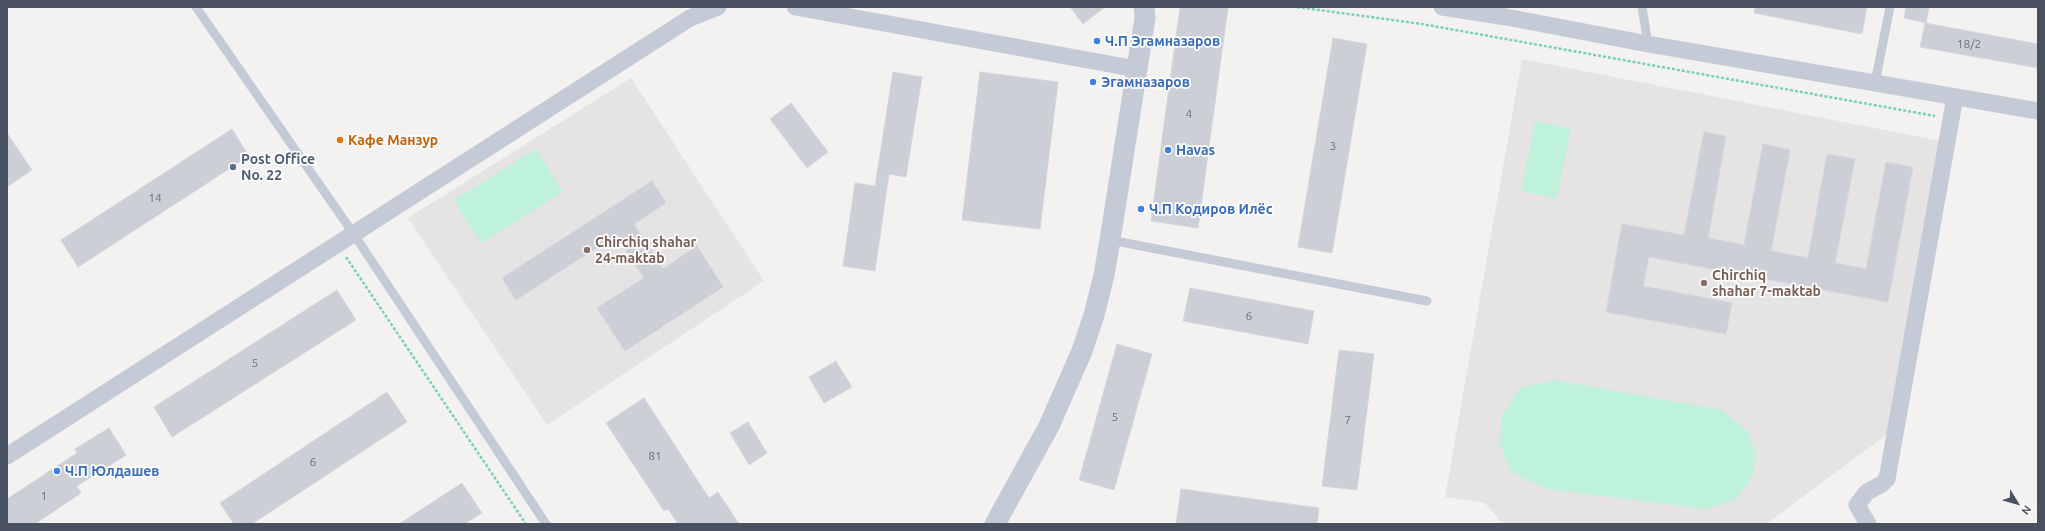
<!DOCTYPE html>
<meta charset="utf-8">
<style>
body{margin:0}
#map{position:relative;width:2045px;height:531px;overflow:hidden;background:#f4f2f1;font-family:Ubuntu,sans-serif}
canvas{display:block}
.frame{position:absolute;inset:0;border:8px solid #485160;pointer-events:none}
.north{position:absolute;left:1997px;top:483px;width:40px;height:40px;-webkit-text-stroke:3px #fff;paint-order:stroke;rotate:127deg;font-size:11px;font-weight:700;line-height:16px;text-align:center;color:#485160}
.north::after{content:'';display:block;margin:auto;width:14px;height:18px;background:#485160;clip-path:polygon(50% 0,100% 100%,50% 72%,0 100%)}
</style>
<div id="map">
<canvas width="2045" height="531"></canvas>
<div class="frame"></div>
<div class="north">N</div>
</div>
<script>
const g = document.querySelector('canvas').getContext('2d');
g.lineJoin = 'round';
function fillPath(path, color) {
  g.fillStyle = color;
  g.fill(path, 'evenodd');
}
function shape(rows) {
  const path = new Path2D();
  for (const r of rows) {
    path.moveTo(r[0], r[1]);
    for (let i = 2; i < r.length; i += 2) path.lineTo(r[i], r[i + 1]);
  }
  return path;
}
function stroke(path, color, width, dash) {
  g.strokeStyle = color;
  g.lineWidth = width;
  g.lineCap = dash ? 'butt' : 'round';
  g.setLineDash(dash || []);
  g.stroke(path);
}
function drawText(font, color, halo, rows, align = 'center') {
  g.font = font + ' Ubuntu,sans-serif';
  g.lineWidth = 3.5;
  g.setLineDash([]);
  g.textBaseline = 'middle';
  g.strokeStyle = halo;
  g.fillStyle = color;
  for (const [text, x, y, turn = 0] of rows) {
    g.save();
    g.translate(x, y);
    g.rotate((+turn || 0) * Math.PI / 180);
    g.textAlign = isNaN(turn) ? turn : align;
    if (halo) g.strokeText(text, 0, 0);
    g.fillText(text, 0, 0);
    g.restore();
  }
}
const education = shape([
 [1522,59,1951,143,1901,424,1766,524,1503,524,1485,503,1445,497],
 [631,78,764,281,547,425,408,218]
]);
const green = shape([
 [1535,121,1571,129,1557,198,1521,191],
 [536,149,563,192,481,243,454,200],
 [1555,380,1722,410,1748,432,1755,452,1754,474,1737,498,1708,509,1547,489,1511,472,1500,444,1502,415,1520,388]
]);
const building = shape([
 [1070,7,1105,7,1083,24,1070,7],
 [1180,7,1228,7,1198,228,1151,221,1180,7],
 [1755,7,1867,7,1862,34,1754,13,1755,7],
 [1906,7,1929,7,1926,23,1904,18,1906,7],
 [1925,23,2038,44,2038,68,1920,47,1925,23],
 [1333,38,1367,44,1332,253,1298,247,1333,38],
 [893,72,922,77,906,177,889,174,875,271,843,266,855,183,875,186,893,72],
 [980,72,1058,82,1040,229,962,220,980,72],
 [791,103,828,152,807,168,770,119,791,103],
 [232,129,249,156,78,267,61,240,232,129],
 [1704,132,1726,136,1708,238,1744,245,1763,144,1790,150,1771,251,1808,258,1827,154,1855,159,1835,263,1866,269,1886,162,1913,167,1888,302,1649,257,1643,286,1732,303,1726,334,1606,312,1622,224,1684,235,1704,132],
 [7,133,32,170,7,187,7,133],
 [652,181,666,203,634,224,663,269,697,246,723,287,625,351,597,308,644,278,616,235,516,300,502,278,652,181],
 [1190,288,1314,311,1308,344,1183,321,1190,288],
 [337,290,356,320,172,437,154,407,337,290],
 [1117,344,1152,354,1114,490,1079,480,1117,344],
 [1339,350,1374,354,1357,490,1322,486,1339,350],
 [836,361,852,387,824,403,809,377,836,361],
 [387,392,407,422,252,524,234,524,220,503,387,392],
 [644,398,709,498,718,492,739,524,678,524,668,509,664,511,606,423,644,398],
 [748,422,767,453,749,465,730,433,748,422],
 [109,428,126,455,77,486,81,493,35,524,7,524,7,499,77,453,75,449,109,428],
 [462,483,482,513,464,524,399,524,462,483],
 [1181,489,1319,508,1317,524,1176,524,1181,489]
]);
const path = shape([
 [1297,7,1422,24,1935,116],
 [346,257,526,524]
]);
const service = shape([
 [196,7,353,233,546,524],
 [1642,7,1648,44],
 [1875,83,1890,7],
 [1110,240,1427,301]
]);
const minor = shape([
 [795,7,1137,69],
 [1442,7,1506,17,1648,44,2038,111],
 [7,456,690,18,718,7],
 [1868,524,1857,505,1867,492,1882,484,1887,479,1955,97]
]);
const tertiary = shape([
 [995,524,1049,426,1082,351,1094,315,1104,275,1110,240,1145,18,1144,7]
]);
const markers = [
 [1097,41,4,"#3f7fe0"],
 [1093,82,4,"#3f7fe0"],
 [340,140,4,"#e8710a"],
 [1168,150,4,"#3f7fe0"],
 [233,167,4,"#5c6f8a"],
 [1141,209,4,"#3f7fe0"],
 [587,250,4,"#8d6e63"],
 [1704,283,4,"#8d6e63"],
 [57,471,4,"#3f7fe0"]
];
const numberNames = [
 ["18/2",1969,44],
 ["4",1189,114],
 ["3",1333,146],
 ["14",155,198],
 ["6",1249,316],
 ["5",255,363],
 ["5",1115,417],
 ["7",1348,420],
 ["81",655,456],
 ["6",313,462],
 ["1",44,496]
];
const shopNames = [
 ["Ч.П Эгамназаров",1105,41],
 ["Эгамназаров",1101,82],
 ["Havas",1176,150],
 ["Ч.П Кодиров Илёс",1149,209],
 ["Ч.П Юлдашев",65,471]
];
const foodNames = [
 ["Кафе Манзур",348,140]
];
const serviceNames = [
 ["Post Office",241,159],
 ["No. 22",241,175]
];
const educationNames = [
 ["Chirchiq shahar",595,242],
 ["24-maktab",595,258],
 ["Chirchiq",1712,275],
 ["shahar 7-maktab",1712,291]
];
fillPath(education, '#e5e3e3');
fillPath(green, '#bff2db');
fillPath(building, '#cdcfd7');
stroke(building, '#d5d6dd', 1);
stroke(path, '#75d2b3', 2.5, [3, 2]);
stroke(service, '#c5cbd6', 9);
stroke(minor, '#c5cbd6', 17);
stroke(tertiary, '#c5cbd6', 21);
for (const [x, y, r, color] of markers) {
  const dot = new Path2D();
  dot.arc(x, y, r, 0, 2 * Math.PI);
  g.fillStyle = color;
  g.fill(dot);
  stroke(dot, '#fff', 1.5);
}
drawText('12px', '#69707e', null, numberNames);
drawText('bold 14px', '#366cbe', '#fff', shopNames, 'left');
drawText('bold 14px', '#c56008', '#fff', foodNames, 'left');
drawText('bold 14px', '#4e5e75', '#fff', serviceNames, 'left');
drawText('bold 14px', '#785e54', '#fff', educationNames, 'left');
</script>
